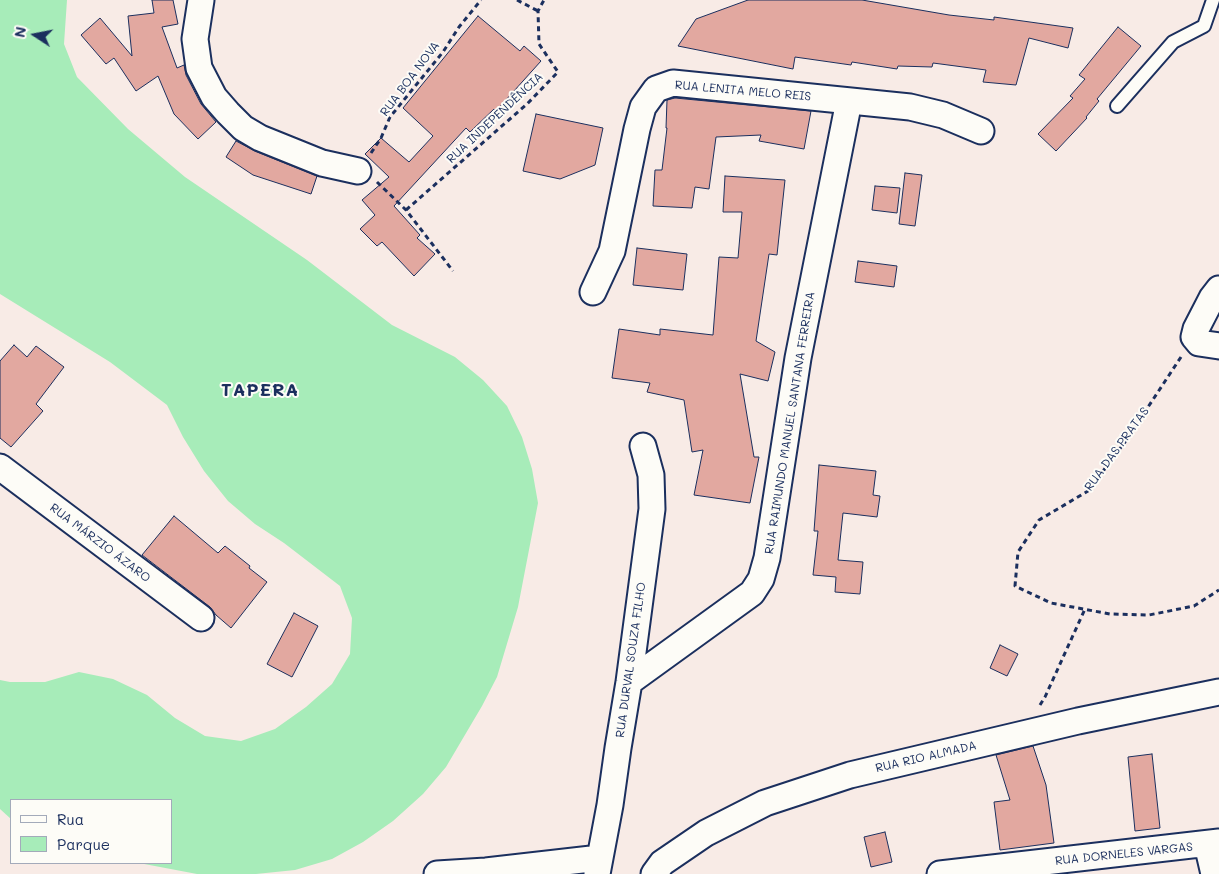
<!DOCTYPE html>
<meta charset="utf-8">
<style>
body{margin:0}
#map{position:relative;width:1219px;height:874px;overflow:hidden;background:#f8ebe6;font-family:Mali,sans-serif}
canvas{display:block}
.legend{position:absolute;left:10px;top:799px;width:162px;height:65px;box-sizing:border-box;background:#fdfcf7;border:1px solid #a3aaba;margin:0;padding:6px 9px;list-style:none;font-size:15px;color:#1b2f5e}
.legend li{display:flex;align-items:center;gap:10px;height:25px}
.legend b{width:25px;border:1px solid #a3aaba}
.north{position:absolute;left:10px;top:10px;width:50px;height:50px;-webkit-text-stroke:4px #fdfcf7;paint-order:stroke;rotate:281deg;font-size:14px;font-weight:700;line-height:20px;text-align:center;color:#1b2f5e}
.north::after{content:'';display:block;margin:auto;width:18px;height:22px;background:#1b2f5e;clip-path:polygon(50% 0,100% 100%,50% 72%,0 100%)}
</style>
<div id="map">
<canvas width="1219" height="874"></canvas>
<ul class="legend">
<li><b style="height:6px;background:#fdfcf7"></b>Rua</li>
<li><b style="height:14px;background:#a7ecb9"></b>Parque</li>
</ul>
<div class="north">N</div>
</div>
<script>
const g = document.querySelector('canvas').getContext('2d');
g.lineJoin = 'round';
function fillPath(path, color) {
  g.fillStyle = color;
  g.fill(path, 'evenodd');
}
function shape(rows) {
  const path = new Path2D();
  for (const r of rows) {
    path.moveTo(r[0], r[1]);
    for (let i = 2; i < r.length; i += 2) path.lineTo(r[i], r[i + 1]);
  }
  return path;
}
function stroke(path, color, width, dash) {
  g.strokeStyle = color;
  g.lineWidth = width;
  g.lineCap = dash ? 'butt' : 'round';
  g.setLineDash(dash || []);
  g.stroke(path);
}
function drawText(font, color, halo, rows, align = 'center') {
  g.font = font + ' Mali,sans-serif';
  g.lineWidth = 4;
  g.setLineDash([]);
  g.textBaseline = 'middle';
  g.strokeStyle = halo;
  g.fillStyle = color;
  for (const [text, x, y, turn = 0] of rows) {
    g.save();
    g.translate(x, y);
    g.rotate((+turn || 0) * Math.PI / 180);
    g.textAlign = isNaN(turn) ? turn : align;
    if (halo) g.strokeText(text, 0, 0);
    g.fillText(text, 0, 0);
    g.restore();
  }
}
const green = shape([
 [0,0,67,0,64,44,77,77,128,129,185,177,307,260,392,325,455,357,483,380,507,406,522,437,532,469,538,503,518,607,497,677,482,706,446,767,423,794,393,821,363,842,332,859,295,870,256,874,197,874,139,863,171,863,171,800,11,800,11,819,0,809,0,680,10,682,45,682,79,672,113,679,147,695,175,718,205,736,241,741,275,729,306,707,332,684,350,654,352,618,340,586,284,543,255,524,228,501,204,471,183,437,167,405,110,362,0,294]
]);
const building = shape([
 [152,0,173,0,178,24,162,27,177,68,184,65,186,75,201,104,216,122,198,139,174,114,158,76,136,91,114,58,106,64,81,35,100,18,132,56,128,16,154,13,152,0],
 [748,0,862,0,949,15,994,20,994,17,1073,28,1068,48,1029,38,1016,85,983,82,986,70,933,63,932,67,898,66,897,69,852,62,851,65,795,57,793,69,678,46,696,19,748,0],
 [478,16,520,51,524,46,541,61,496,111,494,109,470,132,466,128,394,206,420,235,417,238,435,254,414,276,382,242,377,246,360,229,375,215,362,200,389,177,365,154,381,138,409,162,433,136,403,108,478,16],
 [1118,27,1141,46,1097,99,1099,101,1086,117,1087,118,1056,151,1038,134,1073,98,1070,96,1085,79,1079,75,1118,27],
 [675,98,811,111,804,149,759,141,761,135,716,137,709,189,695,187,692,208,653,206,655,170,662,170,667,128,666,128,667,100,675,98],
 [536,114,603,128,595,165,560,179,523,171,536,114],
 [236,141,255,151,317,176,311,194,253,175,226,157,236,141],
 [905,173,922,175,915,226,899,224,905,173],
 [725,176,785,180,777,255,769,254,756,341,775,352,768,381,740,374,754,457,759,457,750,503,694,495,703,450,692,452,684,400,647,392,650,383,612,378,619,329,660,335,660,329,713,335,719,257,738,258,742,212,723,212,725,176],
 [875,186,900,188,897,213,872,210,875,186],
 [637,248,687,254,683,290,633,285,637,248],
 [858,261,897,266,894,287,855,282,858,261],
 [14,345,27,357,36,346,64,367,36,404,43,411,11,447,0,438,0,361,14,345],
 [819,465,876,471,873,495,880,496,877,517,843,513,838,560,863,562,860,594,835,592,836,577,813,575,818,531,814,531,819,465],
 [174,516,218,553,225,546,250,566,249,568,267,582,231,628,216,615,210,607,142,555,174,516],
 [294,613,318,626,292,677,267,664,294,613],
 [1000,645,1018,654,1007,676,990,668,1000,645],
 [1033,746,1046,785,1054,843,1000,850,994,802,1010,800,996,755,1033,746],
 [1152,754,1160,828,1135,831,1128,757,1152,754],
 [885,832,892,862,871,867,864,837,885,832]
]);
const path = shape([
 [517,0,538,11],
 [371,153,381,138,390,117,443,52,459,27,481,0],
 [377,182,406,210,453,271],
 [406,210,527,104,558,72,539,44,538,11,544,0],
 [1181,357,1125,442,1088,491,1039,520,1018,552,1015,586,1051,603,1110,614,1149,615,1194,606,1219,590],
 [1040,705,1045,697,1085,609]
]);
const lane = shape([
 [1117,106,1173,42,1204,26,1213,0]
]);
const street = shape([
 [201,0,195,39,199,68,214,97,228,113,243,128,260,138,322,163,358,171],
 [1219,289,1212,298,1196,329,1194,337,1199,343,1219,346],
 [593,292,612,251,637,129,643,107,656,89,673,83,910,107,943,115,981,131],
 [0,467,201,618],
 [629,682,752,593,761,579,767,558,798,358,849,101],
 [1207,844,1214,874],
 [437,874,486,871,600,858],
 [597,874,610,805,618,748,629,682,652,509,651,475,643,446],
 [654,874,662,863,706,833,765,803,850,775,1078,721,1219,692],
 [940,874,1219,842]
]);
const streetNames = [
 ["RUA BOA NOVA",410,79,-53],
 ["RUA LENITA MELO REIS",743,91,5],
 ["RUA INDEPENDÊNCIA",495,118,-43],
 ["RUA RAIMUNDO MANUEL SANTANA FERREIRA",790,423,-81],
 ["RUA DAS PRATAS",1117,449,-54],
 ["RUA MÁRZIO ÁZARO",100,543,37],
 ["RUA DURVAL SOUZA FILHO",631,660,-82],
 ["RUA RIO ALMADA",926,757,-13],
 ["RUA DORNELES VARGAS",1124,854,-6]
];
const districtNames = [
 ["TAPERA",260,390]
];
fillPath(green, '#a7ecb9');
fillPath(building, '#e2a8a0');
stroke(building, '#1b2f5e', 1);
stroke(lane, '#1b2f5e', 16);
stroke(street, '#1b2f5e', 29);
stroke(path, '#1b2f5e', 3, [5, 4]);
stroke(lane, '#fdfcf7', 12);
stroke(street, '#fdfcf7', 25);
drawText('12px', '#1b2f5e', '#fdfcf7', streetNames);
g.letterSpacing = '1px';
drawText('bold 18px', '#1b2f5e', '#fdfcf7', districtNames);
g.letterSpacing = '0px';
</script>
